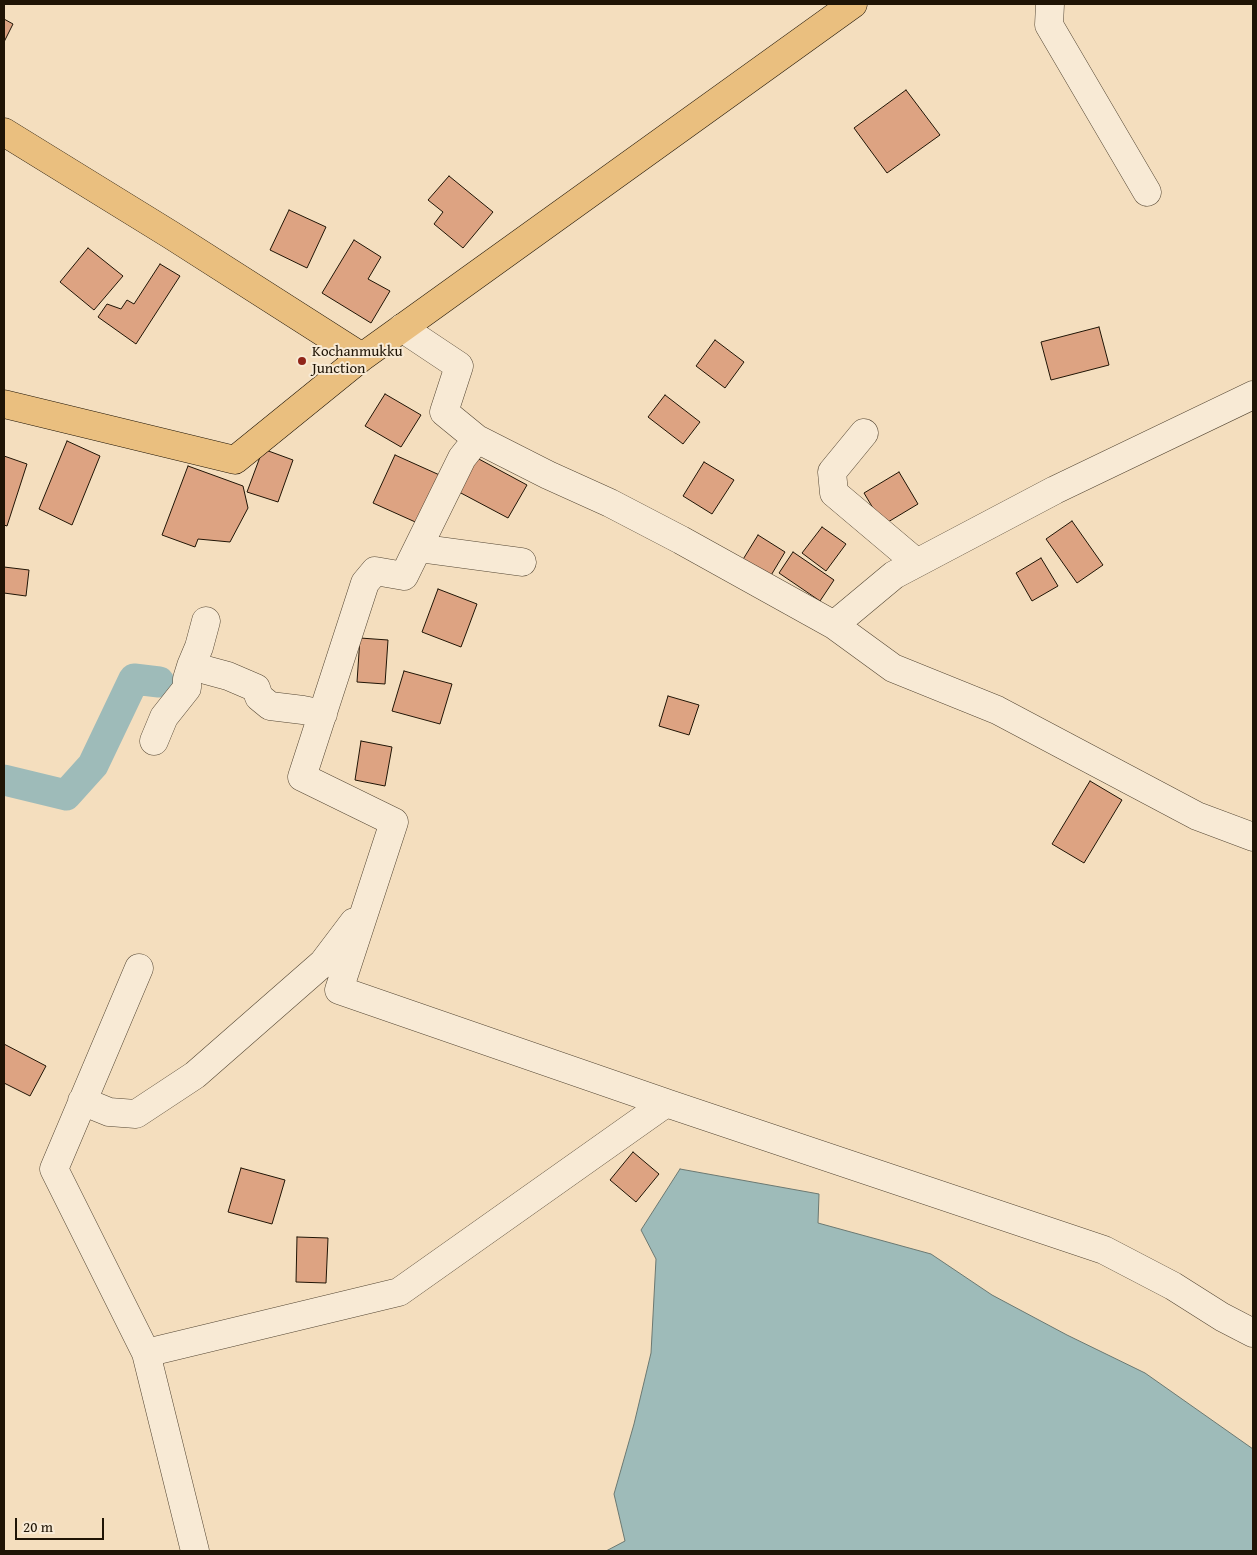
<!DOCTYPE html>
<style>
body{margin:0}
#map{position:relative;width:1257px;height:1555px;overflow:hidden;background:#f4debe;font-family:"Gentium Book Plus",serif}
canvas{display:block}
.frame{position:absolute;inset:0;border:5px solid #1f1405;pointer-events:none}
.scale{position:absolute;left:15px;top:1518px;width:89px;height:22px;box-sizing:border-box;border:2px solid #1f1405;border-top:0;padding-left:6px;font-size:15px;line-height:18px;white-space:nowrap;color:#1f1405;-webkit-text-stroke:4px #f8ead5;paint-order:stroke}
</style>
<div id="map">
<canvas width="1257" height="1555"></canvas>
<div class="frame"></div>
<div class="scale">20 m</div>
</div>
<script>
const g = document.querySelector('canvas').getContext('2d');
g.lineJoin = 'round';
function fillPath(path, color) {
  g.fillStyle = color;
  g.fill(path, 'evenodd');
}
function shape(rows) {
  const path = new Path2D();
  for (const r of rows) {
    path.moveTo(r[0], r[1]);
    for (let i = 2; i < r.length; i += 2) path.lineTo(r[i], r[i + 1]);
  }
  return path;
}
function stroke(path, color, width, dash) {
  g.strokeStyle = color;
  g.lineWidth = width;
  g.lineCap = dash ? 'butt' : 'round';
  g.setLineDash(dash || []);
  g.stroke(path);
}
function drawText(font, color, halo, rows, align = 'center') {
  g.font = font + ' "Gentium Book Plus",serif';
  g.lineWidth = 4;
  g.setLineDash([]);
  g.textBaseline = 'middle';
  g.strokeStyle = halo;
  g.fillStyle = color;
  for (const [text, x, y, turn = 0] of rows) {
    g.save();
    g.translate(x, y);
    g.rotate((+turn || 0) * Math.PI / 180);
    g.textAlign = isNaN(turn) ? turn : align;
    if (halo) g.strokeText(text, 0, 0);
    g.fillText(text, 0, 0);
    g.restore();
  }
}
const water = shape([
 [680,1169,819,1194,818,1223,931,1254,992,1295,1067,1335,1145,1373,1253,1449,1253,1551,606,1551,625,1541,614,1494,634,1424,651,1353,656,1259,641,1230,680,1169]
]);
const canal = shape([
 [4,780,66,795,93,765,134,679,159,682]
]);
const building = shape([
 [4,19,13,24,4,42,4,19],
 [906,90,940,135,887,173,854,128,906,90],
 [449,176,493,212,463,248,434,224,443,212,428,200,449,176],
 [289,210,326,227,307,268,270,250,289,210],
 [354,240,381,257,368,279,390,291,371,323,322,293,354,240],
 [88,248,123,276,94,310,60,282,88,248],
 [160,264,180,276,136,344,98,317,107,304,121,309,127,300,134,304,160,264],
 [1099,327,1109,365,1051,380,1041,342,1099,327],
 [715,340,744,362,725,388,696,366,715,340],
 [385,394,421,415,401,447,365,426,385,394],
 [665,395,700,422,683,444,648,417,665,395],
 [67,441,100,456,72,525,39,509,67,441],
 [263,449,293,460,278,502,247,492,263,449],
 [395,455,444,477,422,525,373,503,395,455],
 [4,456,27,464,7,526,4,525,4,456],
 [477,458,527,485,508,518,459,492,477,458],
 [704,462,734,480,712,514,683,496,704,462],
 [188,466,243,486,248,508,230,542,198,539,195,547,162,535,188,466],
 [899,472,918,504,883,525,864,493,899,472],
 [1072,521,1103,565,1077,583,1046,539,1072,521],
 [822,527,846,544,826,571,802,553,822,527],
 [758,535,785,552,770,577,742,561,758,535],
 [793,552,834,580,820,601,779,573,793,552],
 [1041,558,1058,586,1032,601,1016,573,1041,558],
 [4,567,29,570,26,596,4,593,4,567],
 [438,589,477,604,461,647,422,632,438,589],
 [360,638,388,640,385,684,357,682,360,638],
 [404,671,452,684,440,724,392,711,404,671],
 [668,696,699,705,689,735,659,726,668,696],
 [361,741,392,747,385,786,355,780,361,741],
 [1090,781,1122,800,1084,863,1052,844,1090,781],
 [4,1044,46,1066,30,1096,4,1083,4,1044],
 [633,1152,659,1174,636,1202,610,1180,633,1152],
 [241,1168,285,1180,272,1224,228,1212,241,1168],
 [297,1237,328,1238,326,1283,296,1282,297,1237]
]);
const minor = shape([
 [1050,4,1049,25,1147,192],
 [402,328,459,366,444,412,477,439,548,475,610,503,681,540,834,625],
 [1253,395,1055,490,894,575,834,625,893,668,997,710,1197,816,1253,837],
 [864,433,832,472,834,493,917,563],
 [477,439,462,458,404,576,375,571,365,583,302,777,394,822,339,990,666,1103],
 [418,548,522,562],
 [191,666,199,647,206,621],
 [154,741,164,717,187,688,187,679,191,666,228,676,256,688,259,697,270,706,303,710,323,714],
 [139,968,54,1169,146,1353],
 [82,1101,109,1112,136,1114,195,1075,323,963,354,922],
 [195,1551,146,1353,399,1292,666,1103,1104,1250,1173,1286,1222,1317,1253,1333]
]);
const major = shape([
 [4,132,171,235,362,357],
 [4,404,235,460,362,357,853,4]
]);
const markers = [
 [302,361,5,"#8f2418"]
];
const poiNames = [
 ["Kochanmukku",312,352],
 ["Junction",312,369]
];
fillPath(water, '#9ebbb9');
stroke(water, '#6b7871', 1);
stroke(canal, '#9ebbb9', 31);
fillPath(building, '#dda382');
stroke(building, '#1f1405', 1);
stroke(minor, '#544633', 29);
stroke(major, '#1f1405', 29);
stroke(minor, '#f8ead5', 28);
stroke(major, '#eabf7f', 28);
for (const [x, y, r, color] of markers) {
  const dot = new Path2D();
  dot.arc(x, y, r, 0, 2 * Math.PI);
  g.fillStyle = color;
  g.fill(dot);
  stroke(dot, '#f8ead5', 2);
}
drawText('15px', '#1f1405', '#f8ead5', poiNames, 'left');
</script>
